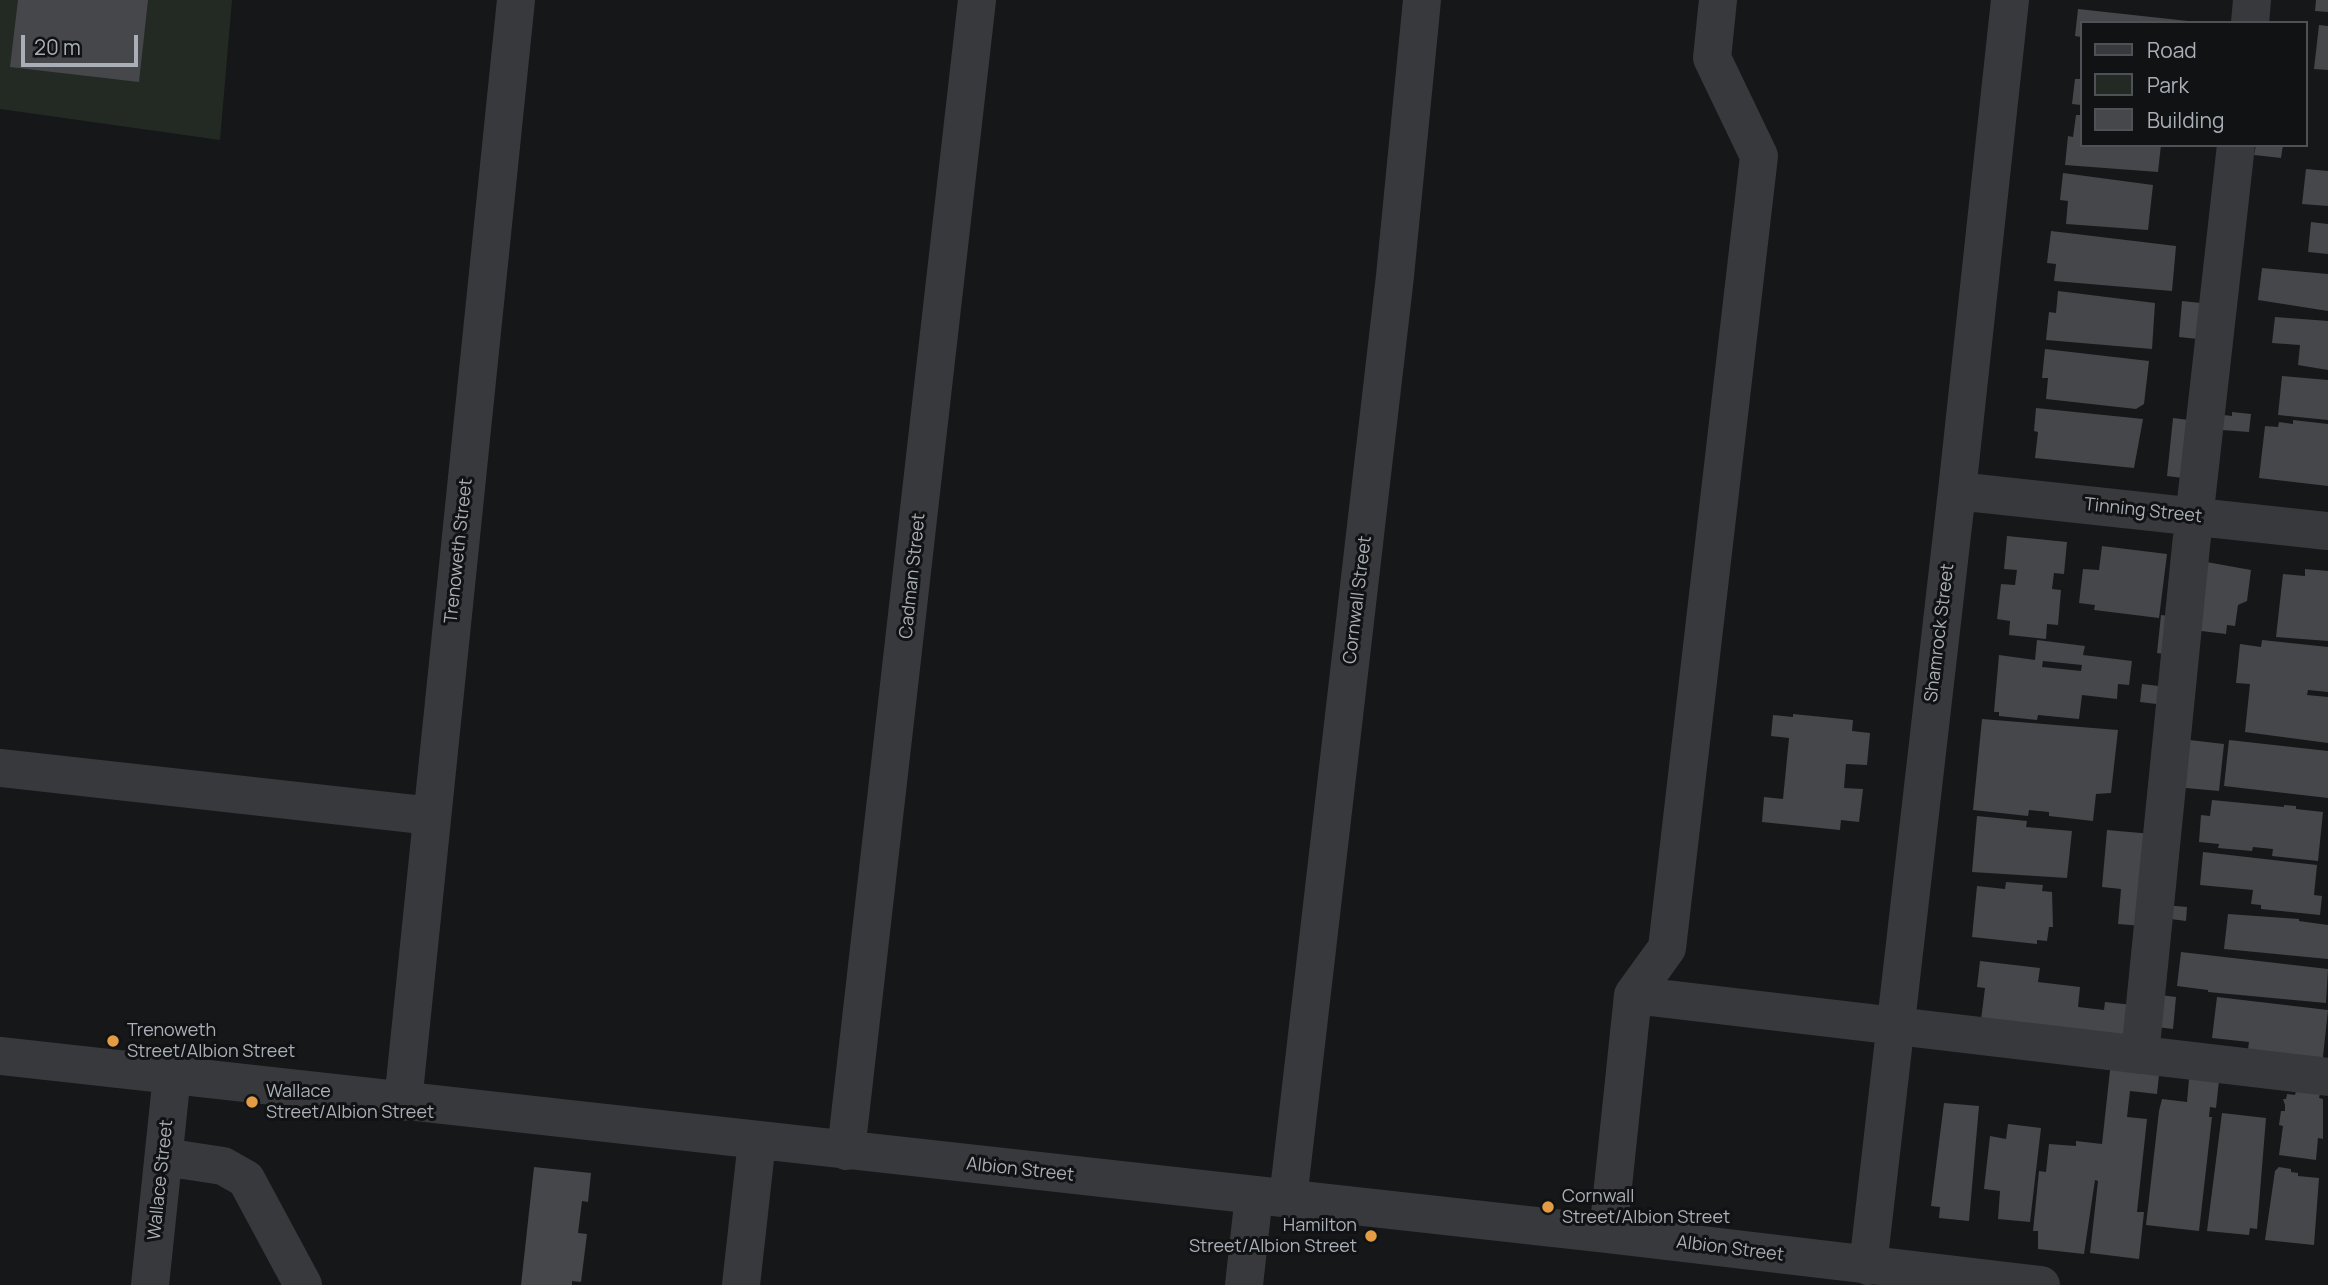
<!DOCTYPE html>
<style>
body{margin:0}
#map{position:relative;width:2328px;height:1285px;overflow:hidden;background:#161718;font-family:Manrope,sans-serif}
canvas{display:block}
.legend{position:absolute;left:2080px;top:21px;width:228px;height:126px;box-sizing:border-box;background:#111213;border:2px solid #4e5155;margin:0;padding:9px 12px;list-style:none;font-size:21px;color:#aaafb7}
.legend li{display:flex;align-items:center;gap:14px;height:35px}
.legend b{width:35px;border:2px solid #4e5155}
.scale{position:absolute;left:21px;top:35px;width:117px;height:32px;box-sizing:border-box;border:4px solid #aaafb7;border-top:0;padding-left:9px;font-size:21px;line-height:24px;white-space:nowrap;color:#aaafb7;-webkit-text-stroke:5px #111213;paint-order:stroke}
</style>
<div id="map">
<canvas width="2328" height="1285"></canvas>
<ul class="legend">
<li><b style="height:9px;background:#38393d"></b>Road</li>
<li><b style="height:19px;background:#232a23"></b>Park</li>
<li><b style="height:19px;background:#46474b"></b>Building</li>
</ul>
<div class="scale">20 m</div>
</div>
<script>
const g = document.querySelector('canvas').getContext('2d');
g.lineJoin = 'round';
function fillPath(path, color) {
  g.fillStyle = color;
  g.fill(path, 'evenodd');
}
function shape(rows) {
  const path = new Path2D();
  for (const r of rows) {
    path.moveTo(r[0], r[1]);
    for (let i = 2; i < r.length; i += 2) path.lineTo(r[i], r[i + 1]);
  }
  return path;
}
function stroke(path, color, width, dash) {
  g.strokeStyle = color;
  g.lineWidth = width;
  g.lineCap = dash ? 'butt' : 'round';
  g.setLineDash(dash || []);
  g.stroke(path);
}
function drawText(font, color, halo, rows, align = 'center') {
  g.font = font + ' Manrope,sans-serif';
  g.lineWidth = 6;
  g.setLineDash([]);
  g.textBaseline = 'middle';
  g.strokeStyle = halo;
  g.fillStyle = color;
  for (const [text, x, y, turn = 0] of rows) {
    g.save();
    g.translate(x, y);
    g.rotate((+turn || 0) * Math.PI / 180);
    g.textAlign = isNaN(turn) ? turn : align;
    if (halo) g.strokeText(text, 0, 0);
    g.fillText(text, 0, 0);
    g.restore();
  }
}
const green = shape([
 [0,0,232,0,220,140,0,109]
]);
const building = shape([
 [18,0,148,0,139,82,10,67],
 [2316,0,2328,0,2328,12,2315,11],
 [2078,9,2188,21,2188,23,2081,23,2081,37,2075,36],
 [2319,25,2328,26,2328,70,2314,69],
 [2075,79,2081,79,2081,105,2072,104],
 [2076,115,2081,115,2081,145,2161,145,2158,172,2065,165,2068,136,2073,137],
 [2256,145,2283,145,2281,158,2254,155],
 [2306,169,2328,171,2328,206,2302,204],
 [2063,173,2153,185,2148,230,2066,224,2068,201,2060,200],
 [2311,222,2328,224,2328,254,2308,252],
 [2051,231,2176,246,2172,291,2054,281,2056,264,2047,263],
 [2262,268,2328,274,2328,311,2258,300],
 [2058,291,2155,303,2152,349,2046,340,2049,312,2056,313],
 [2182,301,2211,304,2207,340,2179,337],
 [2275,317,2328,321,2328,370,2298,365,2300,345,2272,343],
 [2045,349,2149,361,2144,404,2136,409,2046,399,2048,378,2042,378],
 [2282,376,2328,380,2328,420,2278,415],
 [2036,408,2143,419,2134,468,2035,458,2038,432,2034,431],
 [2232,412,2251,414,2249,432,2222,430,2224,415,2232,416],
 [2173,418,2197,421,2191,479,2167,476],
 [2293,420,2328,424,2328,486,2259,478,2265,426,2278,427,2279,422,2293,424],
 [2007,536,2067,542,2064,574,2054,573,2052,589,2061,590,2058,625,2047,624,2046,639,2009,635,2010,621,1997,619,2001,584,2015,585,2017,570,2004,569],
 [2102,546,2167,554,2159,618,2094,610,2095,605,2079,603,2083,569,2099,570],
 [2201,561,2251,570,2247,601,2238,605,2235,626,2227,625,2226,634,2193,630],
 [2305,569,2328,571,2328,641,2276,637,2283,574,2305,576],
 [2161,615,2176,617,2172,655,2157,653],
 [2037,640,2085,646,2083,655,2132,661,2129,685,2118,684,2117,699,2082,695,2079,719,2038,715,2037,720,1999,716,1999,712,1994,712,1999,655,2035,660],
 [2043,661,2082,665,2081,671,2042,667],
 [2262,640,2328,647,2328,692,2308,690,2307,695,2328,697,2328,743,2245,732,2250,684,2236,683,2240,644,2261,647],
 [2142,684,2167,687,2165,705,2140,702],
 [1793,714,1853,720,1852,731,1870,733,1867,765,1846,764,1844,788,1863,789,1859,822,1841,820,1840,830,1762,822,1764,797,1783,799,1789,738,1771,736,1773,715,1793,717],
 [1982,719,2118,730,2111,793,2096,794,2093,821,2049,816,2049,812,2029,810,2028,816,1973,810],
 [2181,739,2224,744,2219,791,2175,787],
 [2229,740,2328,751,2328,798,2224,786],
 [2212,800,2284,807,2284,805,2296,806,2296,809,2323,812,2318,861,2272,856,2273,849,2253,847,2252,851,2218,848,2219,844,2199,842,2201,815,2210,816],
 [1977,816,2027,821,2026,827,2072,831,2067,878,1972,872],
 [2107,830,2152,834,2143,926,2118,924,2121,889,2102,887],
 [2203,852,2317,865,2314,895,2322,896,2320,915,2261,909,2261,905,2251,904,2253,890,2200,885],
 [2006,882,2043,885,2042,891,2052,892,2053,927,2049,927,2047,941,2037,940,2037,944,1972,937,1977,886,2005,889],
 [2165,905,2187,907,2186,921,2163,918],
 [2228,914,2299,919,2299,921,2328,925,2328,959,2224,949],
 [2181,952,2328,969,2326,1003,2208,992,2208,990,2177,986],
 [1980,961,2040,968,2038,982,2080,987,2078,1007,2104,1010,2105,1002,2133,1005,2131,1031,2115,1043,1980,1028,1985,988,1977,987],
 [2152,994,2176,997,2173,1029,2148,1026],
 [2217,997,2328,1010,2322,1066,2247,1057,2249,1042,2212,1038],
 [2111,1061,2160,1066,2157,1094,2130,1091,2127,1117,2147,1119,2137,1212,2144,1212,2139,1259,2090,1253,2098,1181,2095,1180,2084,1254,2038,1249,2038,1231,2033,1231,2039,1171,2046,1172,2049,1144,2076,1146,2076,1141,2102,1144],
 [2190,1068,2220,1071,2216,1108,2210,1107,2209,1117,2212,1117,2199,1231,2146,1225,2159,1111,2162,1099,2187,1102],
 [2296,1091,2320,1094,2319,1098,2323,1099,2323,1139,2318,1138,2316,1160,2279,1155,2283,1126,2279,1125,2281,1111,2285,1111,2285,1105,2283,1099,2286,1099,2287,1094,2295,1095],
 [1944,1103,1979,1106,1969,1221,1939,1218,1940,1207,1931,1206],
 [2222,1113,2266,1118,2257,1229,2250,1228,2249,1235,2207,1231],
 [2008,1124,2041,1128,2030,1222,1998,1219,2000,1191,1984,1189,1990,1136,2006,1139],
 [534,1167,591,1173,588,1202,582,1201,578,1233,587,1234,581,1282,572,1281,572,1285,521,1285],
 [2279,1167,2291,1169,2291,1172,2298,1173,2298,1176,2319,1178,2314,1245,2265,1240,2275,1171]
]);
const minor = shape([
 [2250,23,2252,0],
 [1957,491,2328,531],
 [0,768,432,816],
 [1633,995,2328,1077],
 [2140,1055,2191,546,2236,145],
 [0,1056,1608,1234,2041,1285],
 [403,1102,516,0],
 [846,1151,977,0],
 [164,1157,223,1166,246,1179,303,1285],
 [1288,1199,1395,276,1422,0],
 [1608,1234,1633,995,1667,948,1759,156,1712,58,1718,0],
 [1868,1266,1957,491,2010,0],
 [150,1285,172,1075],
 [741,1285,757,1141],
 [1244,1285,1254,1195]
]);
const markers = [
 [113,1041,7,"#e39b44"],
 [252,1102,7,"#e39b44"],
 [1548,1207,7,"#e39b44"],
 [1371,1236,7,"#e39b44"]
];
const streetNames = [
 ["Tinning Street",2143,511,6],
 ["Trenoweth Street",459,551,-84],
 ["Cadman Street",913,576,-84],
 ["Cornwall Street",1358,600,-83],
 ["Shamrock Street",1940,633,-83],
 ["Albion Street",1020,1170,6],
 ["Wallace Street",161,1180,-84],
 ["Albion Street",1730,1249,7]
];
const poiNames = [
 ["Trenoweth",127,1031],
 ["Street/Albion Street",127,1052],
 ["Wallace",266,1092],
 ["Street/Albion Street",266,1113],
 ["Cornwall",1562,1197],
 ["Street/Albion Street",1562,1218],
 ["Hamilton",1357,1226,"right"],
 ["Street/Albion Street",1357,1247,"right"]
];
fillPath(green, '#232a23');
fillPath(building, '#46474b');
stroke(minor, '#38393d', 38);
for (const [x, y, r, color] of markers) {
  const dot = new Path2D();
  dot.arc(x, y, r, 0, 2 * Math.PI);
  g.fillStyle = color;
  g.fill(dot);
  stroke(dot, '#111213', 2.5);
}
drawText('18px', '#aaafb7', '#111213', streetNames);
drawText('18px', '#aaafb7', '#111213', poiNames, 'left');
</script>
